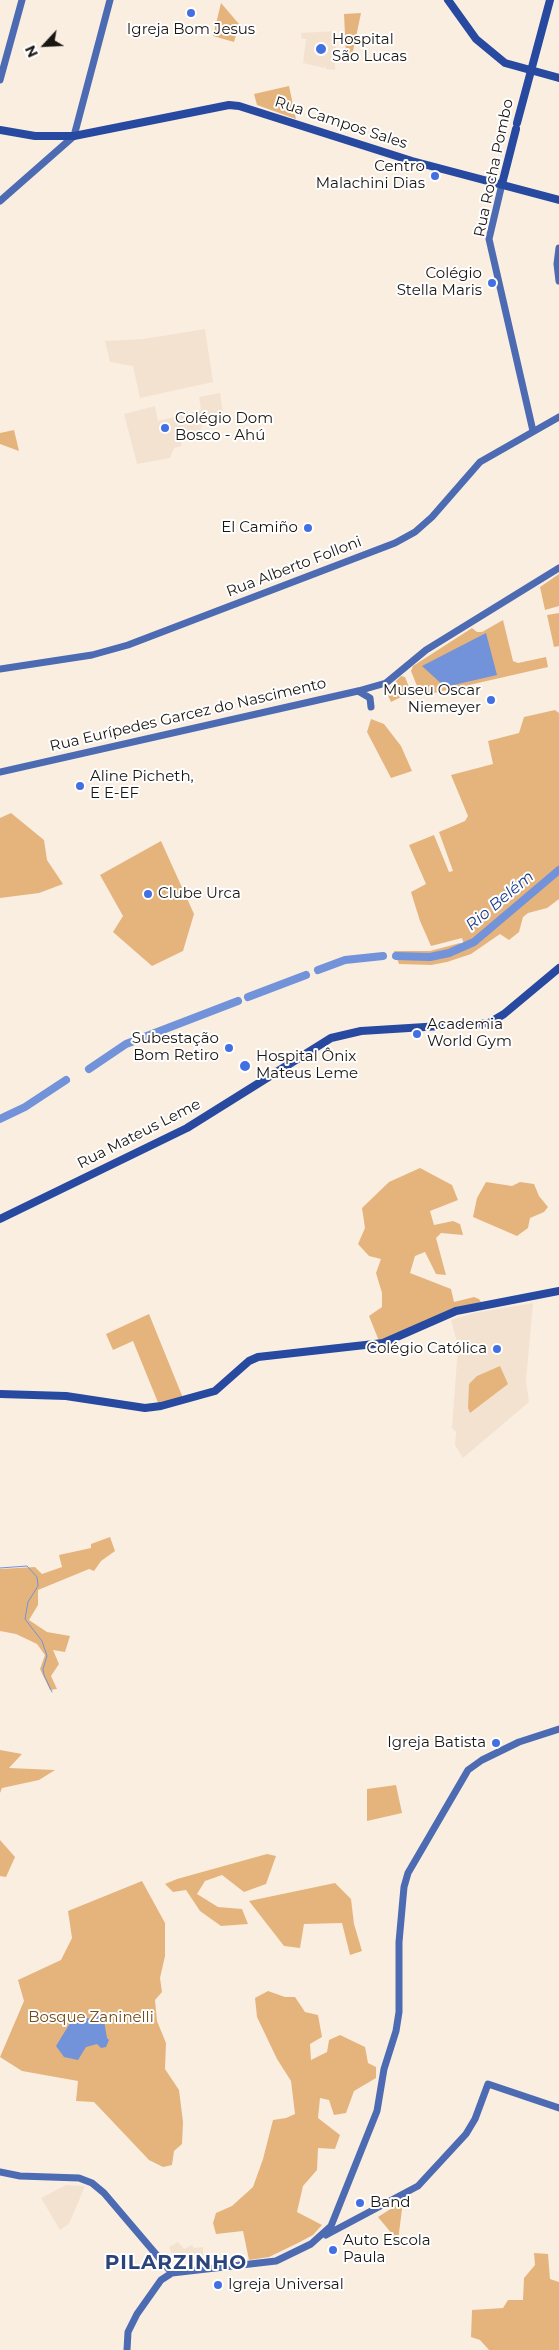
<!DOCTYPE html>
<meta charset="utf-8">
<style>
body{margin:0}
#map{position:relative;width:559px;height:2350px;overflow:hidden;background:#faeee1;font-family:Montserrat,sans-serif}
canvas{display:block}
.north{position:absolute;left:20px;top:20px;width:50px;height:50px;-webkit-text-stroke:4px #fff;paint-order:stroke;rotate:245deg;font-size:14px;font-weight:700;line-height:20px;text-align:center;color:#1a1612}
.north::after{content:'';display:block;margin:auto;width:18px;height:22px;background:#1a1612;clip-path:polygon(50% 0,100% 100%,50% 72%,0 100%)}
</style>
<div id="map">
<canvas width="559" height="2350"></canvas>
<div class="north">N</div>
</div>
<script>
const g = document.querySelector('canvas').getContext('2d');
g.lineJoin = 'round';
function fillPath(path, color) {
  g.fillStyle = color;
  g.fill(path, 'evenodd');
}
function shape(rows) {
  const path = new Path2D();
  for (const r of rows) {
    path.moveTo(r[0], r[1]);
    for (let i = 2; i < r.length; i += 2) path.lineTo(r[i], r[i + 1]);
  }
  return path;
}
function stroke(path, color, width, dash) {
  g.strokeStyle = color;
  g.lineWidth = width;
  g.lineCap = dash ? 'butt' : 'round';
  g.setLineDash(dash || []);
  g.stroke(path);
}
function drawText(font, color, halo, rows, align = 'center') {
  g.font = font + ' Montserrat,sans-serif';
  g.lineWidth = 4;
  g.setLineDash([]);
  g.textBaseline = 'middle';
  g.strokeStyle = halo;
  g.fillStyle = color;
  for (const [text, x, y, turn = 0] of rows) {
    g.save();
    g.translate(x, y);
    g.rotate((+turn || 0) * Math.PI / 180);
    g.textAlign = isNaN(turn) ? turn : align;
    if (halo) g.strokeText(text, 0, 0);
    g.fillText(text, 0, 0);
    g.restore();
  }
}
const built = shape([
 [335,31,336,38,332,39,333,46,336,46,335,70,326,69,325,66,324,68,303,63,306,39,302,39,301,33],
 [205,329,213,382,140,398,133,366,110,362,105,341,143,339],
 [220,393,224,420,202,425,201,430,182,437,181,446,174,448,170,458,137,464,124,414,155,406,158,421,201,410,199,397],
 [533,1303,526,1381,529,1402,463,1458,455,1445,456,1432,452,1428,458,1346,451,1320,474,1313],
 [66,2185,85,2186,69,2224,60,2230,41,2198],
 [178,2242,184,2249,192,2245,194,2248,203,2247,203,2261,180,2260,171,2252,169,2247]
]);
const green = shape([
 [221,3,239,24,234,42,213,36],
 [361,13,352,56,346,55,344,14],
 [289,86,296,119,257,105,254,94],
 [14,430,19,451,0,444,0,433],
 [559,574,559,606,545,610,540,587],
 [559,613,559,646,554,647,547,615],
 [503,620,513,661,518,663,546,657,548,667,421,696,411,671,413,666,472,628,477,632,482,632],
 [401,676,405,677,411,692,391,702,386,691],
 [555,710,559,713,559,867,472,941,464,944,462,938,431,946,420,921,411,892,426,884,409,845,434,835,449,872,453,871,439,832,465,821,468,816,451,775,493,764,488,741,519,733,524,717],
 [371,719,384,724,401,746,412,771,391,778,367,732],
 [11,813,44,840,47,860,63,884,39,893,0,898,0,818],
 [161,841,194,914,183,951,152,966,113,932,123,916,100,875],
 [559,875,559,899,547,908,528,913,523,917,519,932,509,940,500,934,471,954,447,962,431,965,399,964,394,951,430,951,460,943,464,949,474,944],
 [420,1168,452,1185,458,1200,430,1211,434,1225,453,1221,460,1224,463,1235,441,1233,436,1238,446,1275,436,1274,425,1252,415,1256,410,1273,451,1289,454,1302,474,1297,479,1299,481,1302,455,1308,379,1341,369,1316,382,1307,382,1293,376,1273,381,1259,369,1256,358,1244,365,1228,362,1208,389,1182],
 [486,1182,512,1186,520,1182,534,1184,539,1196,548,1207,544,1212,530,1218,528,1228,517,1236,473,1217,477,1198],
 [149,1314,183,1398,159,1405,133,1341,113,1350,106,1334],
 [500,1366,508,1384,470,1413,468,1408,469,1384,477,1376],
 [110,1537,115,1551,101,1561,94,1571,89,1569,38,1590,38,1605,29,1620,47,1632,70,1636,65,1652,53,1650,59,1664,51,1676,57,1689,50,1690,40,1669,45,1655,37,1644,16,1634,0,1631,0,1569,35,1567,42,1574,62,1567,59,1555,91,1548,91,1544],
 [0,1750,22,1754,9,1768,55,1770,39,1780,2,1788,0,1793],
 [396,1785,402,1813,367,1821,367,1789],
 [0,1840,15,1857,6,1877,0,1876],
 [267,1854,276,1856,266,1884,244,1892,222,1875,205,1881,197,1894,218,1907,242,1909,248,1924,221,1926,200,1911,186,1890,173,1892,165,1884,177,1879],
 [142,1881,165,1923,165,1956,160,1978,162,1992,155,2000,157,2021,166,2043,165,2069,179,2090,183,2122,182,2144,174,2151,172,2165,163,2167,149,2160,94,2102,76,2101,78,2081,22,2071,0,2057,24,2001,18,1980,61,1960,72,1938,68,1911],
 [335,1883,351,1899,354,1924,362,1951,350,1955,342,1923,304,1924,300,1948,284,1946,249,1901],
 [268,1991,285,1997,295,1997,305,2012,318,2015,322,2037,310,2044,311,2060,327,2052,329,2040,340,2035,365,2047,368,2063,376,2067,376,2078,354,2091,346,2113,334,2115,329,2100,320,2098,318,2118,340,2135,335,2149,318,2148,317,2170,303,2186,297,2212,322,2225,313,2235,298,2243,269,2257,249,2260,243,2231,216,2234,213,2223,216,2213,232,2206,253,2187,263,2159,273,2120,286,2118,295,2114,291,2081,277,2059,257,2017,255,1998],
 [403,2201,398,2241,378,2217],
 [534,2253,548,2254,550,2279,559,2282,559,2350,489,2350,480,2340,471,2337,472,2310,503,2308,508,2300,523,2300,524,2278,535,2265]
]);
const water = shape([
 [486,633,497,675,445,687,422,666],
 [99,2011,103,2015,107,2038,109,2040,106,2047,101,2048,97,2044,86,2047,78,2060,64,2057,56,2046,75,2015,91,2019,94,2013]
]);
const stream = shape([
 [0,1568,27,1566,37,1577,38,1586,28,1602,25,1619,42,1641,47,1656,43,1669,44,1675,52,1692]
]);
const river = shape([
 [396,956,430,957,449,953,474,942,559,870],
 [318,970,345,960,383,956],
 [248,997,306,975],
 [89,1069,126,1044,238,1001],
 [0,1119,25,1107,66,1080]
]);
const secondary = shape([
 [0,80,22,0],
 [502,184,489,239,533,431],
 [0,201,74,136,110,0],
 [559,248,557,264,559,281],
 [0,669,92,655,128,645,395,543,415,532,432,517,480,462,559,417],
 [358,691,370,698,371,707],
 [0,772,358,691,386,683,426,650,559,568],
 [0,2172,20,2176,79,2178,92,2183,104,2193,172,2273],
 [326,2235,418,2186,466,2134,475,2119,488,2084,559,2108],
 [172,2273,276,2261,311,2244,331,2226,377,2111,384,2069,396,2031,399,2012,399,1942,404,1887,408,1873,468,1770,482,1760,519,1742,559,1729],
 [127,2350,128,2332,137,2314,161,2280,175,2271]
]);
const primary = shape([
 [448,0,476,39,505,63,559,78],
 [517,123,550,0],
 [0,130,35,136,74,136,229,105,239,106,412,161,559,200],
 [502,184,516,129],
 [0,1219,187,1128,331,1038,361,1031,489,1023,504,1014,559,968],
 [0,1394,66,1396,145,1408,161,1406,215,1391,249,1361,258,1357,383,1343,456,1311,559,1291]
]);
const markers = [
 [191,13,5,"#426fe1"],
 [321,49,6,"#426fe1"],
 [435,176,5,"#426fe1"],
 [492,283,5,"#426fe1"],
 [165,428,5,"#426fe1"],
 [308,528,5,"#426fe1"],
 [491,700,5,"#426fe1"],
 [80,786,5,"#426fe1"],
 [148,894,5,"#426fe1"],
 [417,1034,5,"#426fe1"],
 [229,1048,5,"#426fe1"],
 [245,1066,6,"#426fe1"],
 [497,1349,5,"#426fe1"],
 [496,1743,5,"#426fe1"],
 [360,2203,5,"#426fe1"],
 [333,2250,5,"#426fe1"],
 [218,2285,5,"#426fe1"]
];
const poiNames = [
 ["Igreja Bom Jesus",191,30,"center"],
 ["Hospital",332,40],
 ["São Lucas",332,57],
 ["Centro",425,167,"right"],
 ["Malachini Dias",425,184,"right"],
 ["Colégio",482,274,"right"],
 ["Stella Maris",482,291,"right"],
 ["Colégio Dom",175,419],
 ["Bosco - Ahú",175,436],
 ["El Camiño",298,528,"right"],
 ["Museu Oscar",481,691,"right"],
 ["Niemeyer",481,708,"right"],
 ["Aline Picheth,",90,777],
 ["E E-EF",90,794],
 ["Clube Urca",158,894],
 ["Academia",427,1025],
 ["World Gym",427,1042],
 ["Subestação",219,1039,"right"],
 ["Bom Retiro",219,1056,"right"],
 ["Hospital Ônix",256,1057],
 ["Mateus Leme",256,1074],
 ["Colégio Católica",487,1349,"right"],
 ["Igreja Batista",486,1743,"right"],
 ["Band",370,2203],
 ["Auto Escola",343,2241],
 ["Paula",343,2258],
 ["Igreja Universal",228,2285]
];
const streetNames = [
 ["Rua Campos Sales",341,123,18],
 ["Rua Rocha Pombo",494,168,-78],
 ["Rua Alberto Folloni",294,567,-21],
 ["Rua Eurípedes Garcez do Nascimento",188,715,-13],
 ["Rua Mateus Leme",139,1134,-27]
];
const parkNames = [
 ["Bosque Zaninelli",91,2018]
];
const waterNames = [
 ["Rio Belém",500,901,-40]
];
const districtNames = [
 ["PILARZINHO",176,2263]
];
fillPath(built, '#f4e2d0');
fillPath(green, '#e5b47d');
fillPath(water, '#7292d9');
stroke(stream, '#7292d9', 1);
stroke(river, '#7292d9', 8);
stroke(secondary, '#4c6bb2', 7);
stroke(primary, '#2749a0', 8);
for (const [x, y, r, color] of markers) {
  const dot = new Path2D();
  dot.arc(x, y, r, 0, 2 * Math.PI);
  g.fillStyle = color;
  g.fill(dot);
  stroke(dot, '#fff', 2);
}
drawText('15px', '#1a1612', '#fff', poiNames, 'left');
drawText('15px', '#1a1612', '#fff', streetNames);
drawText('15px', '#754d19', '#fff', parkNames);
drawText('italic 16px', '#1a398b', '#fff', waterNames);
g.letterSpacing = '1px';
drawText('bold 20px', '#2c447c', '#fff', districtNames);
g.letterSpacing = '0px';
</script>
